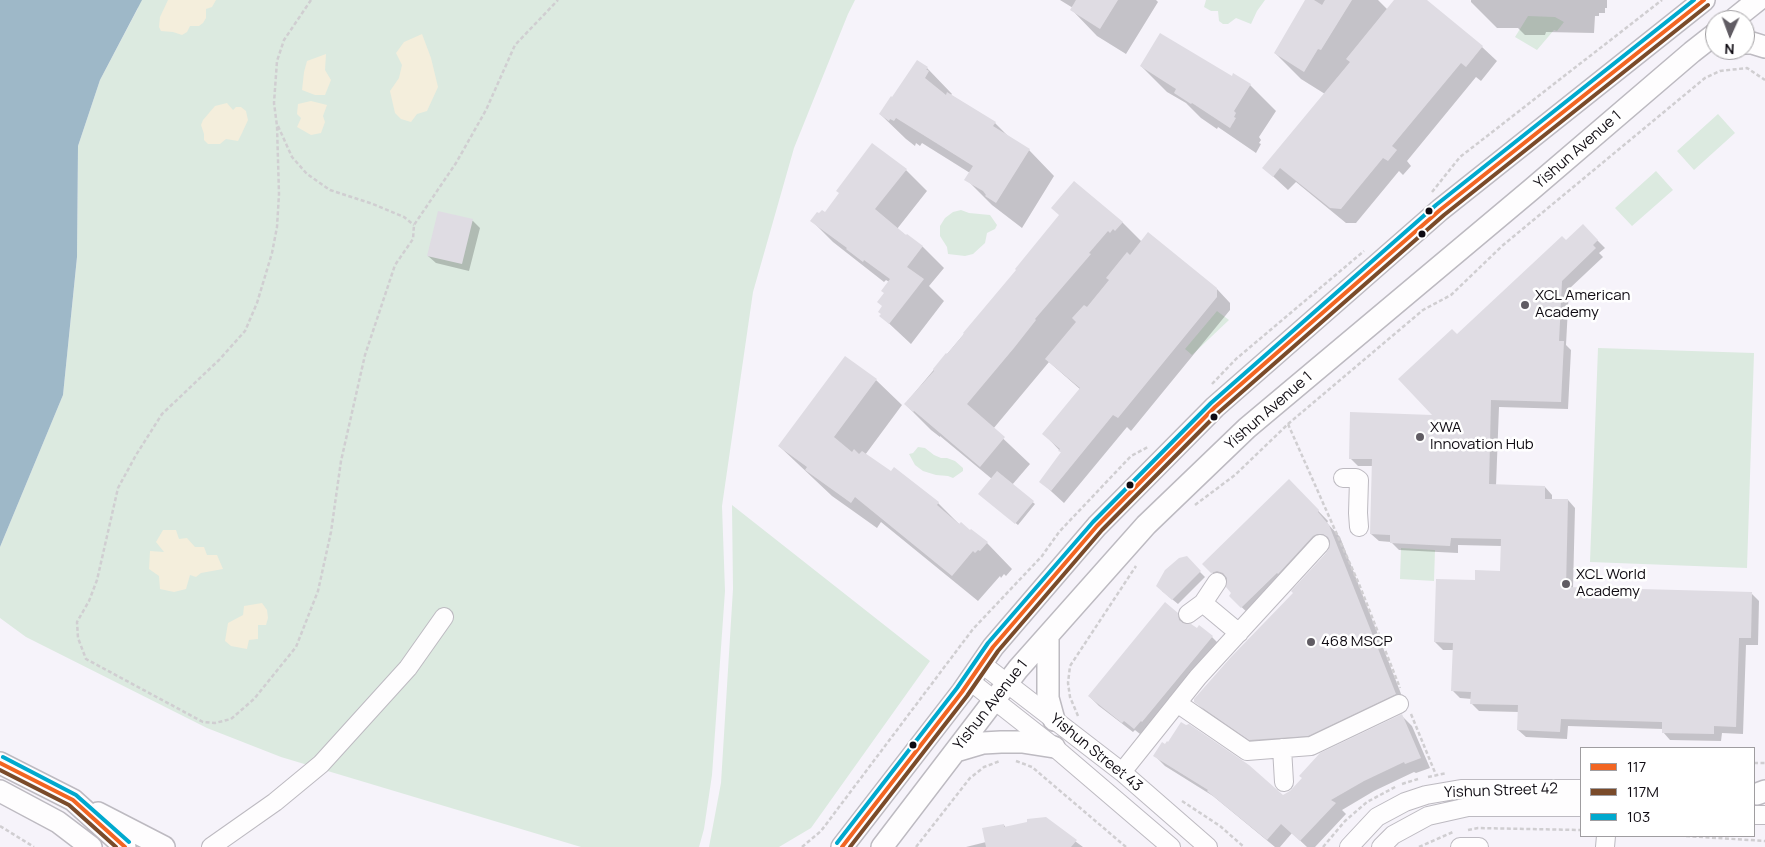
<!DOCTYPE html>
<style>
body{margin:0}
#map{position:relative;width:1765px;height:847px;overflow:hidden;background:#f6f3fa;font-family:Manrope,sans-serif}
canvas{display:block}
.legend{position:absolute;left:1580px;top:747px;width:175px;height:90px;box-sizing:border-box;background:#fff;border:1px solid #9f9da0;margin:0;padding:6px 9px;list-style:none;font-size:15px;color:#0f0b12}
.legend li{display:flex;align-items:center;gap:10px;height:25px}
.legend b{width:25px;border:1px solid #9f9da0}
.north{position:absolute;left:1705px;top:10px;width:50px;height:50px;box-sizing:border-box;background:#fff;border:1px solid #9f9da0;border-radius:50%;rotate:182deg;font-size:14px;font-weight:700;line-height:20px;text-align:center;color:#0f0b12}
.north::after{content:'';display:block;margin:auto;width:18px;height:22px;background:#605c63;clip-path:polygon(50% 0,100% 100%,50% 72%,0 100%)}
</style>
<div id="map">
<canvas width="1765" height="847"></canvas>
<ul class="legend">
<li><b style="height:6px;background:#f26522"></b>117</li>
<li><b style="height:6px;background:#7a4b2a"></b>117M</li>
<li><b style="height:6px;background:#00a9ce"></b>103</li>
</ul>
<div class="north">N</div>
</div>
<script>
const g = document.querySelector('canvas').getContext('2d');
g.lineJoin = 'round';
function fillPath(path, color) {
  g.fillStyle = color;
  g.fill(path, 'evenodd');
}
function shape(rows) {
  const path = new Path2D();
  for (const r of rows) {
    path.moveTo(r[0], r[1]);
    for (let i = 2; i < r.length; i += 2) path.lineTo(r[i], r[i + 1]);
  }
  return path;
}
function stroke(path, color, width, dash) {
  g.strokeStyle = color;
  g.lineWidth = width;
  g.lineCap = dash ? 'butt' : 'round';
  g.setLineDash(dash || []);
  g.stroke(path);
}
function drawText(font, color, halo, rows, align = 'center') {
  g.font = font + ' Manrope,sans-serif';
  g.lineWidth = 5;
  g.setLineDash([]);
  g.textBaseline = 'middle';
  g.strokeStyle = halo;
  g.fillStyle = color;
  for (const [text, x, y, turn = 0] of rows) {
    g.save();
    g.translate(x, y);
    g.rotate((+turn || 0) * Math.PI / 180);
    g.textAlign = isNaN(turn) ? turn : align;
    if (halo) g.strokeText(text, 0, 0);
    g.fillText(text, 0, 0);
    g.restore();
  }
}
const green = shape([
 [138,0,855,0,848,14,794,148,753,292,722,506,725,591,712,775,704,829,699,847,581,847,281,757,207,728,26,637,0,618,0,547,63,395,77,257,78,146,100,80,138,8],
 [1206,0,1265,0,1257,11,1251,24,1236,18,1228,24,1223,24,1219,21,1218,11,1211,11,1204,7],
 [1528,16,1555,17,1564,22,1557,31,1554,30,1537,50,1515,37],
 [1718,114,1735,133,1694,170,1677,151],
 [1656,171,1673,190,1632,226,1615,208],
 [961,210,969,213,990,215,997,225,995,229,987,233,985,243,973,254,965,256,948,254,947,247,940,236,940,226,945,218,953,212],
 [1217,311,1229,320,1192,355,1185,349],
 [1598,348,1754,353,1747,568,1590,562],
 [918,447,925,448,934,455,941,458,947,458,955,461,963,468,963,471,953,478,948,476,936,475,923,471,915,465,909,454,913,453],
 [732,505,930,661,811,828,779,847,709,847,721,783,733,589],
 [1401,548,1435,550,1434,581,1400,579]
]);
const sand = shape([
 [168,0,216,0,212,7,206,9,206,18,203,23,199,26,190,26,187,32,182,35,173,32,161,31,159,27,160,17],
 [422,34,431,58,438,87,427,111,417,114,411,122,401,119,395,113,390,91,399,78,402,65,396,53,404,42],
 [326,54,325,70,331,80,325,95,315,95,302,90,304,72,307,61],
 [311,101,327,105,323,116,325,122,321,133,311,135,297,127,301,118,297,114,298,104],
 [227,103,233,110,236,107,241,107,246,111,248,120,242,133,238,141,226,139,220,144,208,144,204,140,204,134,201,125,203,120,215,106],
 [163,530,176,530,179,539,187,538,195,547,204,547,207,555,217,555,223,569,201,573,196,577,190,575,186,589,174,592,160,589,159,576,149,569,150,551,164,552,156,542],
 [262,603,267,610,268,618,266,625,258,625,258,639,249,640,247,649,231,646,225,641,228,623,243,615,244,606]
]);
const water = shape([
 [0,0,142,0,100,80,78,146,77,257,63,395,0,547]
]);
const shadow = shape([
 [1060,0,1156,0,1158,2,1126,54,1097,36,1072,10,1073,8],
 [1305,0,1378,0,1388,10,1396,0,1425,0,1482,47,1497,61,1481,81,1476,77,1407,161,1411,166,1403,175,1399,171,1356,223,1346,223,1296,182,1288,190,1264,168,1325,94,1301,79,1275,53,1306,1],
 [1471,0,1607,0,1607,8,1605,8,1605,13,1599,13,1599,16,1595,16,1594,33,1546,32,1545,35,1525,35,1518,28,1497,28,1471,2],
 [1141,66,1232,78,1234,75,1250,85,1276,111,1259,137,1261,140,1259,143,1261,144,1256,153,1218,127,1217,129,1201,118,1186,103,1167,92],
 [927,68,952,94,951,95,995,123,1010,138,1029,150,1054,176,1022,228,992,205,966,179,970,173,922,143,920,146,916,143,915,146,906,139,880,114],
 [906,170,927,191,897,229,923,247,944,268,929,286,944,301,911,344,881,316,885,293,889,282,886,280,884,282,833,242,812,221],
 [439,213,473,221,480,228,469,271,436,263,428,256],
 [1122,222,1142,242,1217,289,1230,303,1230,310,1131,431,1127,427,1064,503,1041,482,1062,453,1044,434,1081,390,1049,362,993,429,1030,464,1012,485,1035,504,1018,525,982,496,992,479,940,436,940,437,931,430,905,404,1017,271],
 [1583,226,1605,248,1599,253,1603,257,1569,289,1566,345,1571,350,1568,409,1499,407,1496,486,1545,487,1552,495,1552,500,1568,500,1575,508,1573,588,1751,593,1759,601,1758,645,1746,645,1743,734,1722,733,1721,741,1670,740,1663,732,1663,729,1568,726,1567,739,1526,737,1518,730,1519,712,1479,711,1471,703,1472,699,1460,698,1453,691,1454,650,1443,650,1435,642,1476,582,1502,572,1502,546,1458,545,1458,553,1399,550,1391,542,1379,541,1371,534,1373,466,1358,466,1350,458,1435,416,1458,336],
 [876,380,902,405,865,455,938,503,960,525,987,543,1012,569,1006,576,1004,574,1001,578,1000,576,978,601,881,522,877,528,832,496,779,446],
 [1299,491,1328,521,1327,523,1340,537,1405,704,1319,745,1261,749,1206,712,1195,701,1295,593,1331,547,1331,544,1328,543,1252,617,1230,596,1232,593,1228,581,1223,583,1204,564],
 [1186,558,1205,577,1178,604,1162,591],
 [1177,614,1188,625,1212,637,1222,647,1145,738,1135,730,1133,732,1099,706,1089,696],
 [1402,716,1412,726,1430,768,1416,773,1414,772,1374,791,1342,810,1346,814,1315,847,1307,847,1292,833,1280,847,1275,847,1213,796,1165,766,1155,756,1283,796],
 [1045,819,1083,847,966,847,986,842,1004,825,1006,828]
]);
const building = shape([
 [1076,0,1118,0,1100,29,1070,10],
 [1305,0,1314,0,1322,5,1325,0,1352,0,1321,50,1318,49,1304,72,1274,53],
 [1394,0,1427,0,1483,46,1466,67,1461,63,1392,146,1397,150,1388,161,1383,158,1341,209,1330,208,1280,168,1273,177,1262,168,1350,62,1346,59],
 [1160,33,1232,76,1233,73,1251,84,1234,111,1236,113,1234,117,1236,118,1230,128,1192,103,1191,104,1174,93,1176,89,1140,66],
 [917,60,928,67,926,69,929,71,925,78,946,95,947,92,996,122,993,126,1030,149,996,203,985,196,986,195,983,191,964,180,973,166,896,118,894,121,890,119,889,121,879,114,891,96,892,97],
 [872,143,907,169,875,209,906,235,907,234,923,246,907,267,924,279,889,324,879,316,881,314,878,312,882,306,877,302,884,293,881,291,890,279,864,260,863,262,846,249,847,248,810,221,817,212,819,213,822,210,825,212,839,193,836,191],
 [1074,181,1123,222,1115,231,1113,229,1110,233,1108,231,1089,253,1091,254,1035,319,1036,320,1014,348,967,404,1005,437,980,467,914,411,913,412,904,404,934,371,933,369,946,353,947,354,964,334,963,333,1016,270,1015,269,1059,215,1051,208],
 [438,211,473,219,462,264,427,256],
 [1583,224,1598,240,1593,245,1596,248,1562,281,1559,341,1564,341,1561,402,1491,400,1489,484,1545,486,1545,499,1568,499,1566,587,1752,592,1751,638,1739,638,1736,727,1714,726,1714,734,1662,733,1662,722,1561,719,1560,732,1517,730,1518,705,1470,704,1471,692,1451,691,1453,643,1434,642,1436,579,1475,580,1475,570,1500,571,1501,539,1451,538,1450,546,1390,543,1390,535,1370,534,1372,459,1349,459,1350,412,1432,415,1398,379,1452,329,1457,334,1562,236,1566,240],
 [1148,232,1217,288,1217,297,1118,418,1113,415,1051,491,1039,482,1061,452,1058,451,1060,449,1042,434,1080,388,1045,359,1076,322,1072,318,1084,305,1087,307,1109,280,1106,278,1127,252,1130,255],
 [845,356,877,379,834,437,852,452,854,449,859,454,862,451,891,471,894,467,939,502,937,505,959,524,961,522,970,530,971,529,988,542,980,551,978,550,975,553,973,551,952,576,855,497,851,503,805,470,807,467,778,446],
 [997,471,1034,501,1015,524,978,494],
 [1289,479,1319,510,1318,512,1329,525,1396,694,1308,736,1249,740,1194,702,1194,699,1231,657,1293,593,1291,591,1328,551,1330,541,1328,537,1323,534,1317,534,1313,536,1278,574,1277,573,1241,608,1229,596,1231,593,1226,587,1227,578,1223,573,1217,571,1211,573,1202,564],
 [1187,556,1201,571,1172,600,1156,586,1165,570,1179,558],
 [1165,602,1178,613,1179,620,1183,623,1191,624,1197,628,1199,625,1213,636,1142,722,1141,721,1134,729,1124,721,1122,723,1088,696],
 [1402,714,1421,758,1405,764,1404,762,1364,781,1331,800,1336,803,1300,841,1281,824,1267,840,1207,791,1208,790,1153,756,1162,742,1165,744,1167,741,1168,742,1181,722,1186,725,1189,724,1249,765,1283,795,1290,791,1302,778,1299,776,1320,753],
 [1046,817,1077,840,1071,847,986,847,982,828,1004,824,1004,827,1027,822,1027,819]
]);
const path = shape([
 [311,0,284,40,277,61,274,103,277,126,279,194,277,227,272,253,257,303,245,331,219,360,162,414,136,455,118,488,97,580,89,601,77,622,78,638,86,659,203,722,215,723,231,719,254,699,296,647,318,591,331,532,341,461,365,355,395,265,413,239,414,225,456,163,486,110,515,45,558,0],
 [278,126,292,157,307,174,330,190,373,204,404,217,414,225],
 [1432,192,1460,157,1662,0],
 [1212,384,1236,359,1364,251],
 [1288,424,1359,584,1400,688],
 [1195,505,1235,475,1288,424,1423,310,1451,295,1502,246,1705,78,1720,71,1747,68,1765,80],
 [1411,714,1436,775],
 [1078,716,1070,697,1068,683,1070,666,1136,566],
 [1016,761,1032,767,1126,847],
 [1754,763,1765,763],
 [1428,777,1447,773],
 [1402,784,1418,779],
 [1182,801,1220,826,1244,847],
 [0,826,34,847],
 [1468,830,1478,828,1581,830],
 [1686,836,1765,841],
 [802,847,821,831,973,629,1042,556,1059,532,1131,456,1148,447],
 [916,847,970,778,984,767,1000,761],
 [1323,847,1345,821,1367,802,1397,786],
 [1419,847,1453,832]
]);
const minor = shape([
 [1343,478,1356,478,1359,480,1358,513,1359,527],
 [1217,582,1203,603,1239,633],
 [1188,614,1203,603],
 [982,664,1122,772,1208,847],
 [970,681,1054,747,1171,847],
 [1177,703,1247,751,1311,746,1399,704],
 [1282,748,1284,782],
 [1122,772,1198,677,1320,544],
 [1754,815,1765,815],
 [211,847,275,802,321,764,408,668,444,617],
 [1349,847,1377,817,1405,802,1426,795,1461,789,1581,789],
 [1381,847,1393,835,1428,816,1468,807,1581,807],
 [1460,847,1479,847],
 [1605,847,1606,836]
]);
const major = shape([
 [1733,20,1758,0],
 [1745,43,1752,43,1765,47],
 [1048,637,1048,698,1054,720],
 [956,751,983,743,1001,742,1022,742,1054,747],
 [0,763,73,800,125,847],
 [0,791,58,822,91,847],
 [1757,794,1765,791],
 [98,813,164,847],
 [842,847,962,692,993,647,1097,526,1215,407,1440,210,1704,0],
 [882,847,1018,669,1146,525,1247,428,1532,189,1692,52,1715,34]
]);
const bus1 = shape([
 [0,763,73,800,125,847],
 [842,847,962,692,993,647,1097,526,1215,407,1440,210,1704,0]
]);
const bus2 = shape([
 [0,770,69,805,116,847],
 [850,847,967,696,998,651,1102,530,1219,412,1444,215,1708,5]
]);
const bus3 = shape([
 [3,757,76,795,129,842],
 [837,843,957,688,988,643,1093,522,1211,403,1436,205,1694,0]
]);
const markers = [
 [1429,211,4.5,"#0f0b12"],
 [1422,234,4.5,"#0f0b12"],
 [1525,305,5,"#605c63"],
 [1214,417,4.5,"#0f0b12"],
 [1420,437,5,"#605c63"],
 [1130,485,4.5,"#0f0b12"],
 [1566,584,5,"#605c63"],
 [1311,642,5,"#605c63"],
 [913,745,4.5,"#0f0b12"]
];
const streetNames = [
 ["Yishun Avenue 1",1578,150,-41],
 ["Yishun Avenue 1",1269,411,-41],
 ["Yishun Avenue 1",991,705,-52],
 ["Yishun Street 43",1096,753,39],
 ["Yishun Street 42",1501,791,-2]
];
const poiNames = [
 ["XCL American",1535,296],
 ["Academy",1535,313],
 ["XWA",1430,428],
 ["Innovation Hub",1430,445],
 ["XCL World",1576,575],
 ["Academy",1576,592],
 ["468 MSCP",1321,642]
];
fillPath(green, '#dceae0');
fillPath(sand, '#f4eedc');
fillPath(water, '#9eb8c8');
fillPath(shadow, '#0003');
fillPath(building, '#dfdce3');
stroke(minor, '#bdbac1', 20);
stroke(major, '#bdbac1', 24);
stroke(path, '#d0ced1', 2.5, [4, 2.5]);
stroke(minor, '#fefdfe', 18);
stroke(major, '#fefdfe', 21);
stroke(bus1, '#f26522', 4);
stroke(bus2, '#7a4b2a', 4);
stroke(bus3, '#00a9ce', 4);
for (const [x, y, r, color] of markers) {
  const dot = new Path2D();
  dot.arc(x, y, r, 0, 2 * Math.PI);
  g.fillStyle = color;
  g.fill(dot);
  stroke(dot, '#fff', 2);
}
drawText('15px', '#0f0b12', '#fff', streetNames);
drawText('15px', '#0f0b12', '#fff', poiNames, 'left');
</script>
